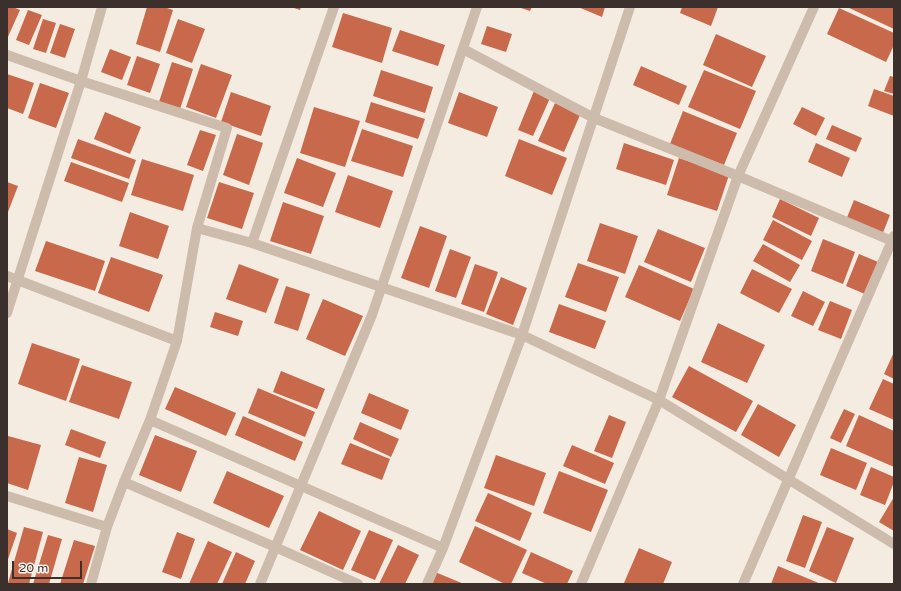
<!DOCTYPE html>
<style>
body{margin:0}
#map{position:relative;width:901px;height:591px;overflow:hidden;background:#f4ebe1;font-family:"Varela Round",sans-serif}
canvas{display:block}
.frame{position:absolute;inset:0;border:8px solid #3b302b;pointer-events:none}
.scale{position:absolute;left:12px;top:561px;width:70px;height:18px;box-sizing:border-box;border:2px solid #3b302b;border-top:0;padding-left:5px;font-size:12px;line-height:14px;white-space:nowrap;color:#3b302b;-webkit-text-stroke:3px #fbf5ee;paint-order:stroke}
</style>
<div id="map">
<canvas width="901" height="591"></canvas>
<div class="frame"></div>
<div class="scale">20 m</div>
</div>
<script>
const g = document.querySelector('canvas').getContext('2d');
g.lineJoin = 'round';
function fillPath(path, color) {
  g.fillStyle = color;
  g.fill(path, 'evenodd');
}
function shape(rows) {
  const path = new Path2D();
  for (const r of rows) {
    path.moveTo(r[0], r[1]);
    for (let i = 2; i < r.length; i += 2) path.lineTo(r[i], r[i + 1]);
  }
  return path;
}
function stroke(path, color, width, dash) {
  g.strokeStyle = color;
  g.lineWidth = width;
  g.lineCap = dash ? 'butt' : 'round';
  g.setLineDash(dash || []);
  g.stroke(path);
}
const building = shape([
 [7,7,13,7,20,10,7,39],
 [147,7,164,7,173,10,160,52,136,44],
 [291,7,301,7,300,10],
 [518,7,532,7,530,11],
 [578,7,605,7,602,17],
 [682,7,718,7,711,26,680,13],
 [847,7,894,7,894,29],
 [839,8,894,33,894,45,886,62,827,34],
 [28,10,42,15,29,45,16,40],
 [343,13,392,28,382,63,332,47],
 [43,19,56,23,46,53,33,49],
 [178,19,205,29,192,63,166,53],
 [60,24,75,29,65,58,50,53],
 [487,26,512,34,506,52,481,44],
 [400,30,445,45,438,66,392,51],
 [716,34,766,56,752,87,703,65],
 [110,49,131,57,122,80,101,72],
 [137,56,160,64,150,93,127,85],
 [172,62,193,69,180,109,159,102],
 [201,64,232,75,216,118,186,107],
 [641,66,687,86,679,105,633,85],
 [381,70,433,87,425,113,373,96],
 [704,70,756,91,740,129,688,107],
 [7,74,34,83,23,114,7,108],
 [890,76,894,77,894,94,884,91],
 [40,83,69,93,56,128,28,118],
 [874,89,894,96,894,116,868,106],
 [534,91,550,98,533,136,518,130],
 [231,92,271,106,261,136,221,122],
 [459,92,498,107,487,137,448,123],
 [371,102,425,119,418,139,365,122],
 [555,103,580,115,564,152,538,141],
 [314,107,360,121,345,167,300,153],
 [802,107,825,118,816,136,793,124],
 [683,111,737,133,724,165,670,144],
 [105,112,141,127,130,154,94,139],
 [832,125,862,138,856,152,826,139],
 [362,129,413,146,403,177,351,161],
 [200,130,216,135,203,171,187,165],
 [237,134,263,143,249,185,223,175],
 [78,139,136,160,129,179,71,158],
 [519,139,567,158,552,195,505,176],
 [624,143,674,160,666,185,616,169],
 [816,143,850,158,842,177,808,162],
 [297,158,336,173,323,207,284,193],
 [679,158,729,175,717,211,667,195],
 [142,159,194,175,183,211,131,195],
 [71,162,129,183,122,202,64,181],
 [348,175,393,191,380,228,335,212],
 [7,182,18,186,8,212,7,212],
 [219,182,254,193,242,229,207,218],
 [780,199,819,218,811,236,772,217],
 [854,200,890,215,882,235,846,220],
 [283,202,324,216,311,254,270,241],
 [130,212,169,226,158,259,119,246],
 [773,220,812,241,802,260,763,240],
 [600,223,638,236,625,274,587,261],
 [420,226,447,236,429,288,401,278],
 [658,229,705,248,691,282,644,262],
 [823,239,855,252,843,284,811,271],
 [46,241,105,261,95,291,35,271],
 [763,244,800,265,790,282,753,261],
 [450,249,471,257,456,298,435,291],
 [859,254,878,262,865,294,846,286],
 [111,257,163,275,149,312,98,293],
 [578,263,619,277,606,312,565,297],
 [239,264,279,279,266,313,226,299],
 [475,264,498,272,484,312,461,304],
 [639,265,694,289,680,321,625,297],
 [752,269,792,289,779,313,740,293],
 [501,277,527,288,513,325,486,314],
 [286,286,310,294,298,331,274,323],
 [803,291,825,302,813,326,791,316],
 [323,299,363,316,345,356,306,339],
 [830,301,852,310,841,339,818,330],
 [559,304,606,321,595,349,549,332],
 [215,312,243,321,238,336,210,327],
 [718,323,765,345,747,383,701,362],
 [32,343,80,359,66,401,18,384],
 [894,352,894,379,884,374],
 [82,365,132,382,119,419,69,402],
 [689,366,753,401,736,432,672,397],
 [281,371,325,389,317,409,273,392],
 [883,379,894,384,894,420,869,409],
 [175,387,236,413,226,436,165,409],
 [258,388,315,412,305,437,248,413],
 [369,393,409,410,401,430,361,413],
 [758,404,796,425,779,457,741,435],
 [844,409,855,414,841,443,830,438],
 [609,415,626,422,612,458,594,451],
 [859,415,894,431,894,467,846,446],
 [243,416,303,442,295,461,235,435],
 [360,422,399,439,391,457,353,439],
 [71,429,106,442,100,458,65,445],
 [155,435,197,451,181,492,139,475],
 [8,436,41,445,28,490,7,483],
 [350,443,390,459,382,480,341,464],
 [572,445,614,463,605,484,563,466],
 [831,448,867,463,856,490,820,475],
 [496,455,546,473,534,506,484,488],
 [79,457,107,465,93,512,65,503],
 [871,467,894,477,894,482,885,505,860,495],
 [227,471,284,496,269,528,213,503],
 [559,471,608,490,591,532,543,513],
 [488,493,532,513,520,541,475,521],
 [894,497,894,531,879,522],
 [319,511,361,531,343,570,300,550],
 [803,515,822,522,805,568,786,561],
 [475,526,527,550,511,584,505,584,459,562],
 [24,527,43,532,29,584,11,584,8,583],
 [827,527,854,538,836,583,809,571],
 [7,529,17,533,7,562],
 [369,530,393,540,375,580,351,570],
 [177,532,195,539,181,579,162,572],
 [48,535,62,539,49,584,33,584],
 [74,540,95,546,83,584,60,584],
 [208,541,232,552,217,584,189,584],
 [398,545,419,555,405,584,379,584],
 [639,548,672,562,663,584,624,583],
 [236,552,255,561,245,584,222,584],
 [531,552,573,571,567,584,547,584,522,573],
 [778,566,821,584,771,584],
 [435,572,464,584,431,584]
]);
const minor = shape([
 [463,49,594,118,738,176,892,241],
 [7,55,81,81,227,128,197,228,252,243,522,335,659,400,894,544],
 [252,243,334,7],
 [7,276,177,341],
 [7,313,81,81,102,7],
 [150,420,443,548],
 [124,482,275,547,358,584],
 [7,496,107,527],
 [91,584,107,527,124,482,150,420,177,341,197,228],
 [260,584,372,315,477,7],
 [427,584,443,548,522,335,630,7],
 [581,584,659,400,738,176,814,7],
 [743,584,894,236]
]);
fillPath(building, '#c8694b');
stroke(minor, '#cdbbac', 10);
</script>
